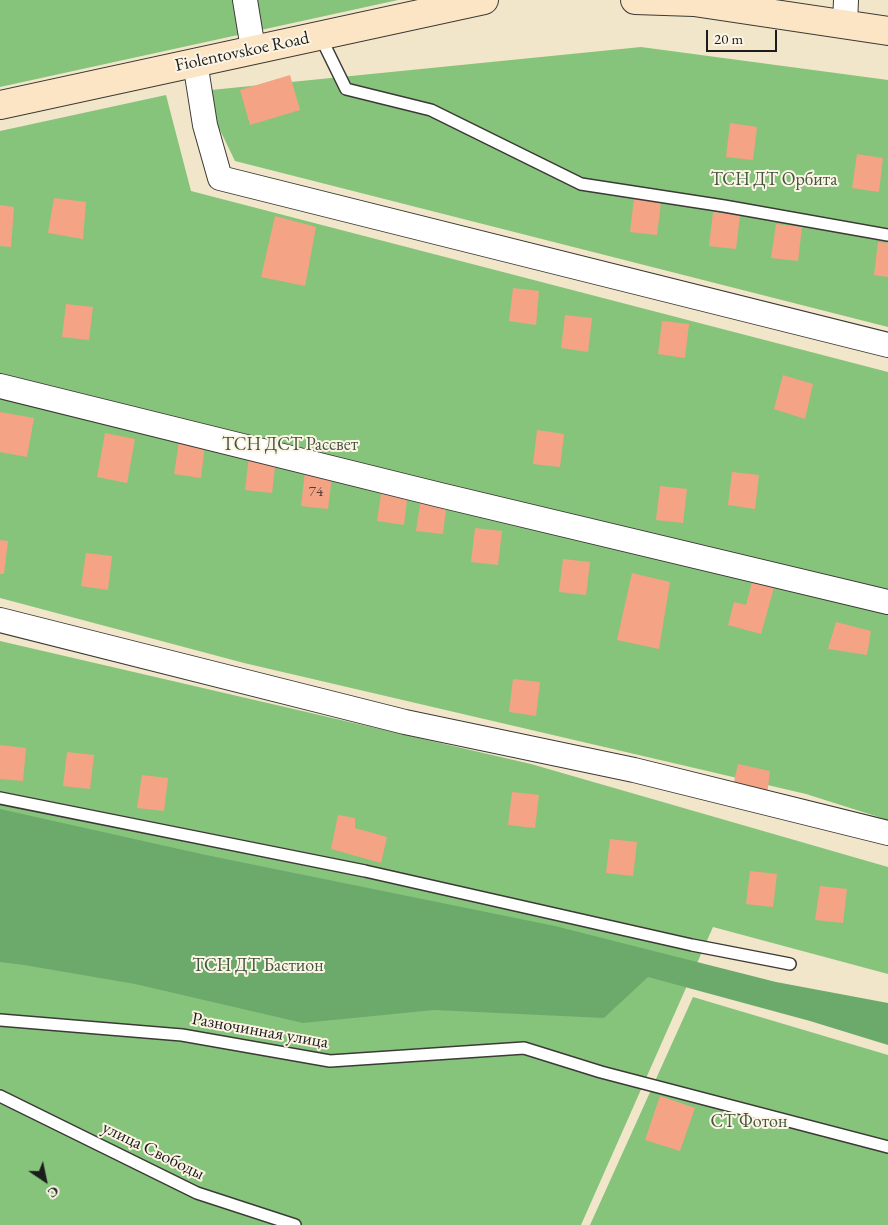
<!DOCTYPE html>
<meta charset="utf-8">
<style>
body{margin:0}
#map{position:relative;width:888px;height:1225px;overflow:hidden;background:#f1e6ca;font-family:"EB Garamond",serif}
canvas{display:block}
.north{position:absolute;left:20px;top:1155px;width:50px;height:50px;-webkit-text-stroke:4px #fcf5e5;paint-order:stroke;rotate:146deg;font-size:14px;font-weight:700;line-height:20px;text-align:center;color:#1c1c1c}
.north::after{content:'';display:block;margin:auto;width:18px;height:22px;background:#1c1c1c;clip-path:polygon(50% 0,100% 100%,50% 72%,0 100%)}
.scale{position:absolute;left:706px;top:30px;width:71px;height:22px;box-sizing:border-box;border:2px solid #1c1c1c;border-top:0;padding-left:6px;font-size:15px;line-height:18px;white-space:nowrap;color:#1c1c1c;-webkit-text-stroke:4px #fcf5e5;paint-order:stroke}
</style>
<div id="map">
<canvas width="888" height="1225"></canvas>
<div class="north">С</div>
<div class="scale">20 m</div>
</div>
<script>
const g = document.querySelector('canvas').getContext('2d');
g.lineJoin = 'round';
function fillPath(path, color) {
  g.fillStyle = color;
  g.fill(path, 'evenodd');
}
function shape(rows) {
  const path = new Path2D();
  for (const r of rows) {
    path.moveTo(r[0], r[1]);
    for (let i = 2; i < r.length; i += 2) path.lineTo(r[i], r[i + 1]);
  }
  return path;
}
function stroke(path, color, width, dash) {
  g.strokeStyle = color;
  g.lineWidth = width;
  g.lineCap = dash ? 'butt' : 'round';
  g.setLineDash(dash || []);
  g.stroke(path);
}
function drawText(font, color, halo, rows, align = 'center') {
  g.font = font + ' "EB Garamond",serif';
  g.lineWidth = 4;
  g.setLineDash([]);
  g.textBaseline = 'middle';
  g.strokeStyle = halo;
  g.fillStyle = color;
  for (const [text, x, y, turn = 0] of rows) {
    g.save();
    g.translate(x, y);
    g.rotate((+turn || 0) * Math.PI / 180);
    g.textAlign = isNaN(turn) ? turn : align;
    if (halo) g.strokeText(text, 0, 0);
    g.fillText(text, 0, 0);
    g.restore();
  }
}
const green = shape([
 [0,0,398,0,0,87],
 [641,47,888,80,888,327,235,161,201,91],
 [166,95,191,191,888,372,888,820,806,794,244,663,0,598,0,131],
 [0,641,531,764,888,867,888,974,713,927,581,1225,0,1225],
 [693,997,888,1055,888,1225,590,1225]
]);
const forest = shape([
 [0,809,206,855,555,926,776,982,888,1003,888,1045,810,1021,648,977,604,1018,434,1010,303,1023,135,984,24,965,0,962]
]);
const building = shape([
 [290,75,300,110,250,125,240,90],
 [730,123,757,127,753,160,726,157],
 [857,154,883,158,879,192,852,188],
 [54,198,86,202,83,239,48,233],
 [634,198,661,202,657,235,630,232],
 [0,205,14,207,11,247,0,246],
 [713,212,740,215,736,249,709,246],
 [275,216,316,227,305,286,261,277],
 [776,224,802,227,798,261,771,258],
 [878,242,888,243,888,277,874,275],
 [513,288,539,291,536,325,509,321],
 [66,304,93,307,89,340,62,337],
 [565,315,592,318,588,352,561,348],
 [662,321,689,324,685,358,658,354],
 [783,375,813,384,805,419,774,409],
 [0,412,34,418,27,457,0,452],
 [537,430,564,434,560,467,533,464],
 [105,433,135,439,127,483,97,477],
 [179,441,205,444,201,478,174,474],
 [249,456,276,459,272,493,245,490],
 [305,472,332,476,328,509,301,506],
 [732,472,759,475,755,509,728,505],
 [660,486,687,489,683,523,656,520],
 [382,488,408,491,404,525,377,521],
 [421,498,447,501,443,534,416,531],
 [475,528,502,531,498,565,471,562],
 [0,540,8,541,4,574,0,574],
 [86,553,112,556,108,590,81,586],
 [563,559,590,562,586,595,559,592],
 [632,573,670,582,659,649,617,640],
 [753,578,775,584,761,634,728,625,734,602,746,605],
 [836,622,871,631,867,655,828,649],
 [513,679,540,682,536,716,509,712],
 [0,745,26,748,23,781,0,779],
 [67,752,94,755,90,789,63,786],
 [738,764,770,771,767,795,733,786],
 [142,775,168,778,164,811,137,808],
 [512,792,539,795,535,828,508,825],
 [338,815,355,818,355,828,387,837,381,863,331,849],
 [610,839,637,842,633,876,606,873],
 [750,871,777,874,773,907,746,904],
 [820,886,847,889,843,923,815,920],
 [660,1096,695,1108,680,1151,645,1140]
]);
const lane = shape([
 [320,36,346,89,431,110,581,184,724,206,888,235],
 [0,798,365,871,692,945,790,964],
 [0,1020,182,1035,330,1061,524,1048,601,1072,888,1147],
 [0,1096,197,1193,295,1225]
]);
const street = shape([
 [245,0,253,49],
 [845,24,846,0],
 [195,62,205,125,220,178,888,345],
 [0,386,440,495,888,602],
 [0,620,405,722,634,770,888,833]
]);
const secondary = shape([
 [635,0,694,2,888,31],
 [0,105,484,0]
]);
const numberNames = [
 ["74",316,492]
];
const streetNames = [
 ["Fiolentovskoe Road",242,52,-12],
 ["Разночинная улица",260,1031,10],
 ["улица Свободы",153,1151,26]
];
const parkNames = [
 ["ТСН ДТ Орбита",774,180],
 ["ТСН ДСТ Рассвет",290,445],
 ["ТСН ДТ Бастион",258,966],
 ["СТ Фотон",749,1122]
];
fillPath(green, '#86c47c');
fillPath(forest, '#6caa6c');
fillPath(building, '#f5a385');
stroke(lane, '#3c3a36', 14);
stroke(street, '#3c3a36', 26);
stroke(secondary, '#3c3a36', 30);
stroke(lane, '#fff', 11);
stroke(street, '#fff', 24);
stroke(secondary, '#fce5c4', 28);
drawText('15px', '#523e36', null, numberNames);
drawText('18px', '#1c1c1c', '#fcf5e5', streetNames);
drawText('18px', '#41573e', '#fcf5e5', parkNames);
</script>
